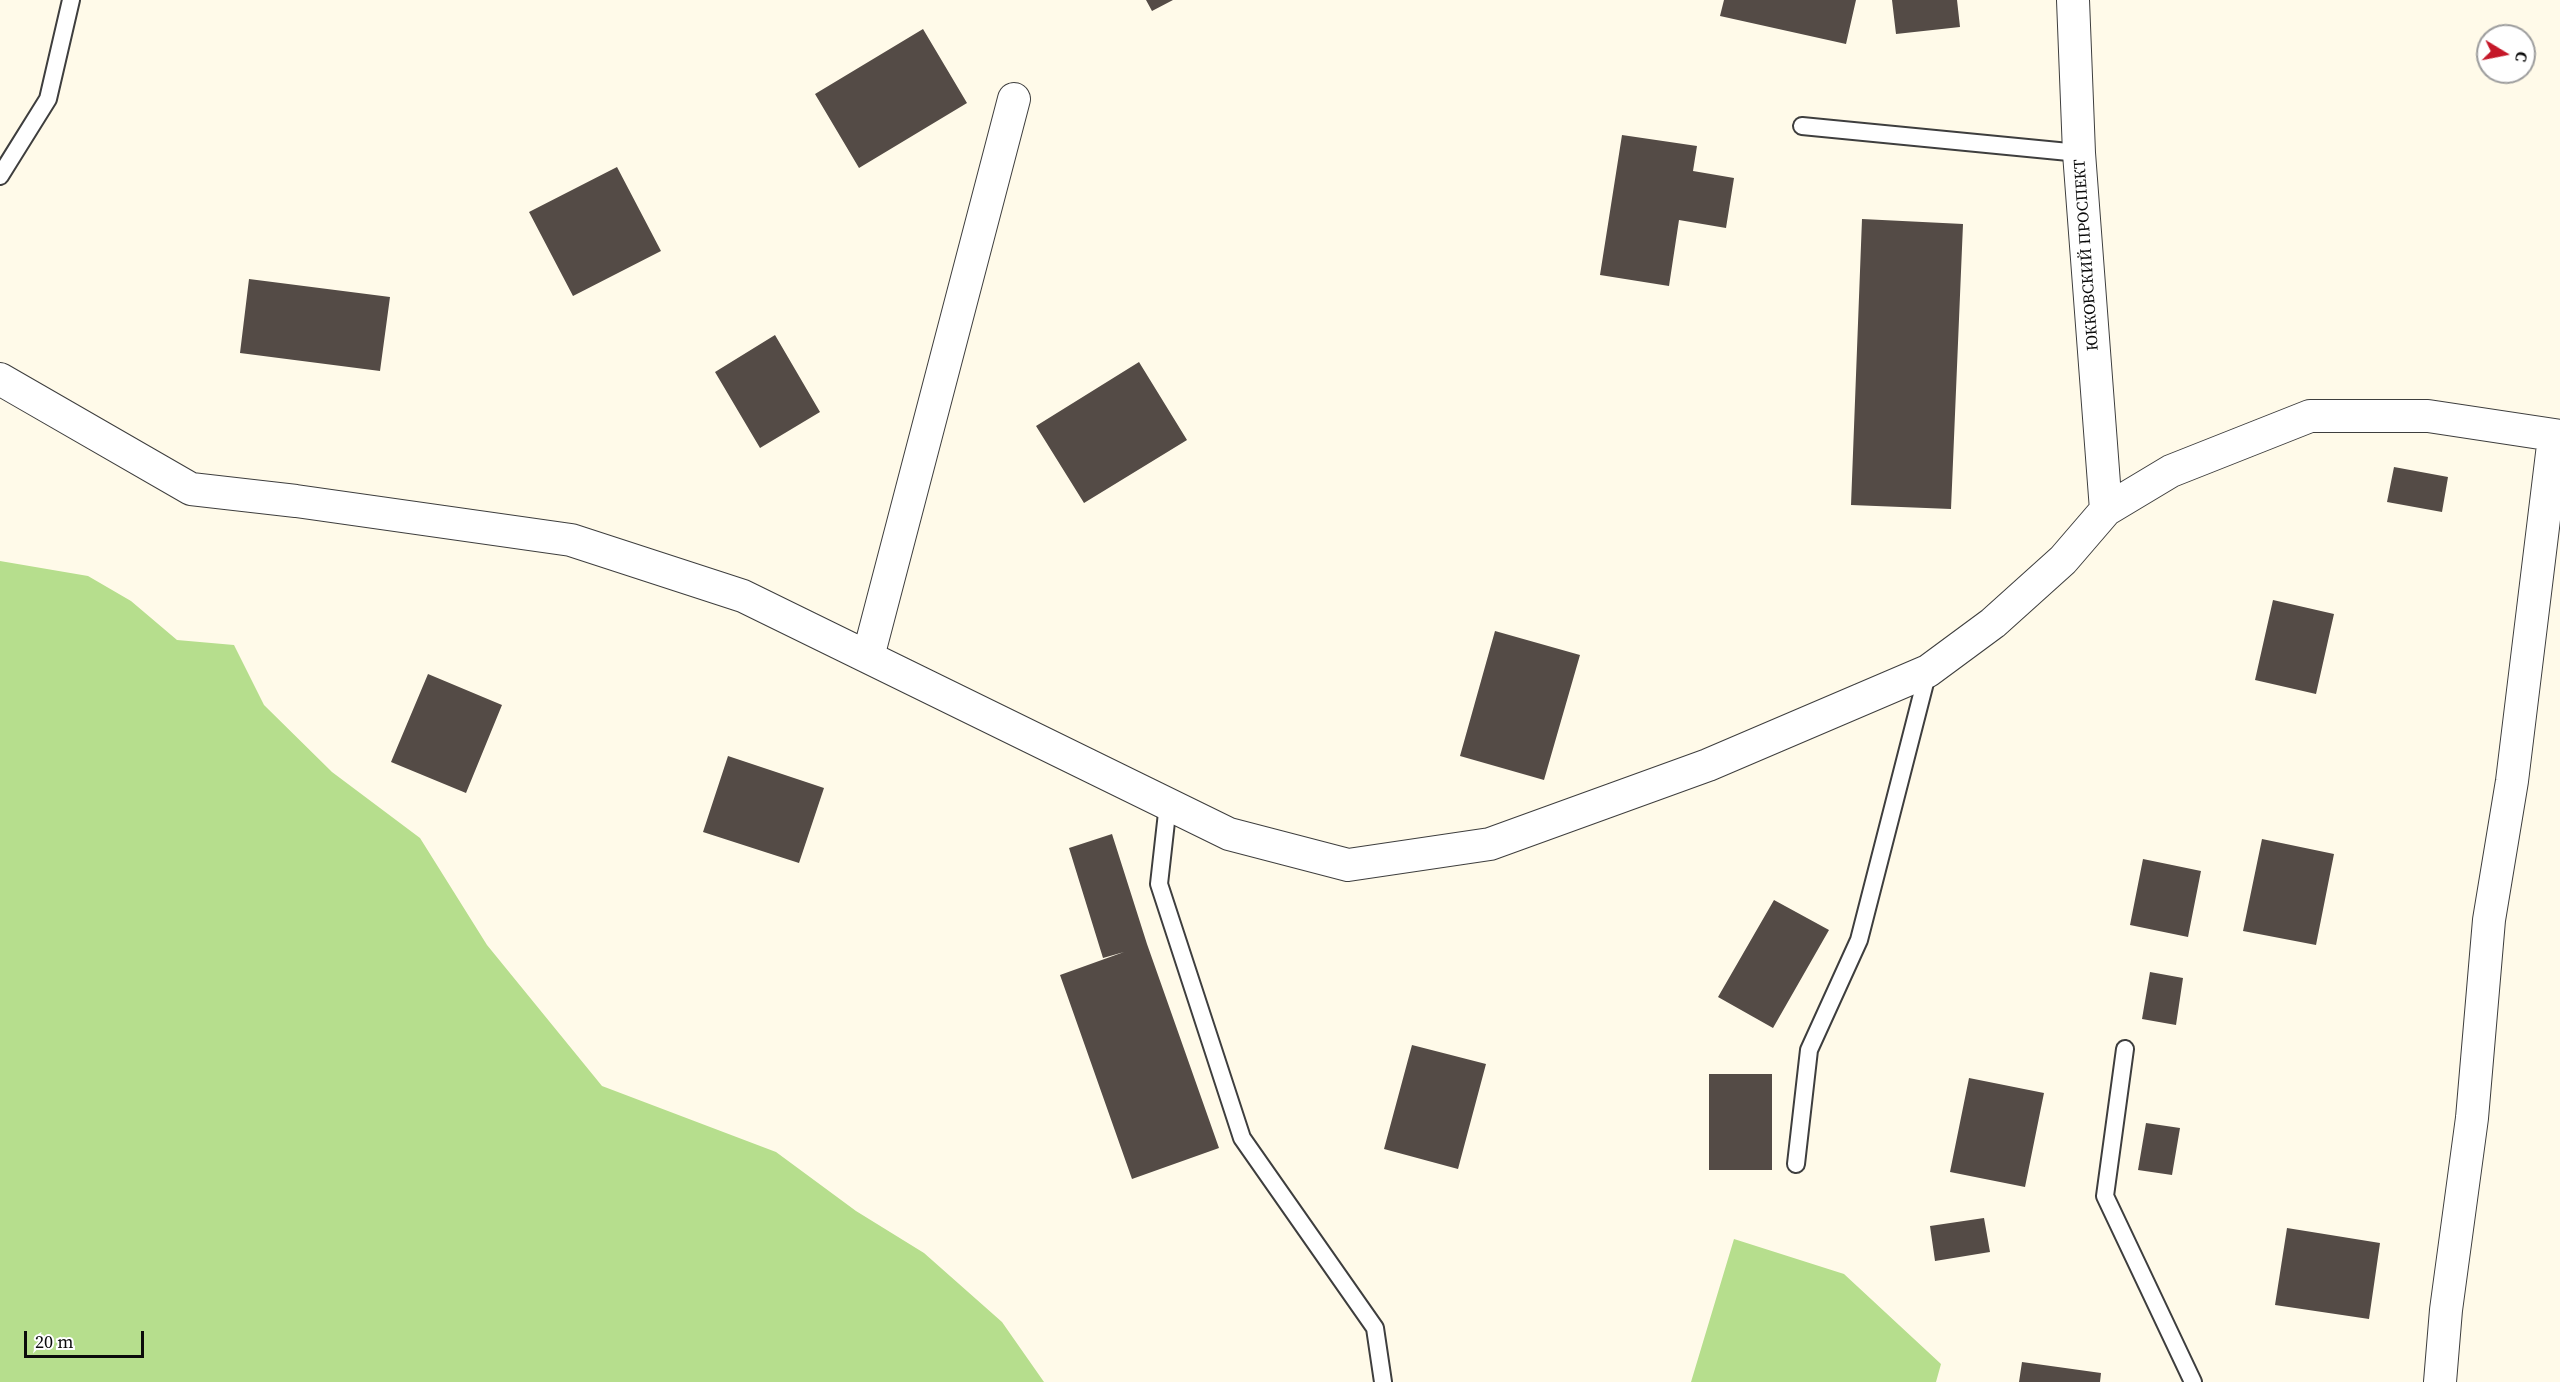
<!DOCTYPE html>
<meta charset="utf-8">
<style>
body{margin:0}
#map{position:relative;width:2560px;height:1382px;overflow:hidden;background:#fffae9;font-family:"Source Serif 4",serif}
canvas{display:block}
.north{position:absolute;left:2476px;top:24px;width:60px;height:60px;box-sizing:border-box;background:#fff;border:2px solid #9d9d9d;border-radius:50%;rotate:100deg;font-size:16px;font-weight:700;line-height:24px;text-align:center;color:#0b0b0b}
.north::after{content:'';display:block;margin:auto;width:21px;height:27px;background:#c51829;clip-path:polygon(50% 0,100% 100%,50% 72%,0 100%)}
.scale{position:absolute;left:24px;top:1331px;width:120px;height:27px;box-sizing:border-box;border:3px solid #0b0b0b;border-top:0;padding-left:8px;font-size:18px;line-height:21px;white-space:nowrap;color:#0b0b0b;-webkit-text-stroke:4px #fff;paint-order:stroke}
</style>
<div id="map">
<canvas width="2560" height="1382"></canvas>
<div class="north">С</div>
<div class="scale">20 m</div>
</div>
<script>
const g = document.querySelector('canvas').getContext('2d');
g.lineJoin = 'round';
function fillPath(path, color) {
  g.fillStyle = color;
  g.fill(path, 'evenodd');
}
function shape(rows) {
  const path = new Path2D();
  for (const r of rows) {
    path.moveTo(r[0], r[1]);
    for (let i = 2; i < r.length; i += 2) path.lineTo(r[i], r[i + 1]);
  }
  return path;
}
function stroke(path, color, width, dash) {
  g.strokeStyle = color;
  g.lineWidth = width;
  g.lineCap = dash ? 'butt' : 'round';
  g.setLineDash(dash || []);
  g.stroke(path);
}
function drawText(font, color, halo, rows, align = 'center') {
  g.font = font + ' "Source Serif 4",serif';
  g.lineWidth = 6;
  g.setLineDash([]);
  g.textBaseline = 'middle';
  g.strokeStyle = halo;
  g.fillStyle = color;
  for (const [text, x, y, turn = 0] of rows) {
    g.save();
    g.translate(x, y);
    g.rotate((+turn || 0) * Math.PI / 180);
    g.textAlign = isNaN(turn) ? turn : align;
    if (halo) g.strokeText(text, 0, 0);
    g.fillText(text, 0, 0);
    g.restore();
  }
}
const forest = shape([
 [0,561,88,576,131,601,177,640,234,645,264,705,332,772,420,838,487,945,602,1086,776,1152,856,1211,924,1253,1002,1322,1044,1382,0,1382],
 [1734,1239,1844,1274,1941,1364,1936,1382,1691,1382]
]);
const building = shape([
 [1146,0,1173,0,1152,11],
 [1724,0,1856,0,1846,44,1720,16],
 [1892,0,1957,0,1960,27,1896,34],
 [923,29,967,103,859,168,815,94],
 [1622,135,1697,146,1693,171,1734,178,1726,228,1679,220,1669,286,1600,275],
 [617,167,661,251,573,296,529,212],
 [1862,219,1963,224,1951,509,1851,505],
 [249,279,390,297,380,371,240,353],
 [775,335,820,412,760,448,715,372],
 [1139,362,1187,440,1084,503,1036,426],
 [2394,467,2448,477,2442,512,2387,502],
 [2273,600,2334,614,2316,694,2255,680],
 [1495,631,1580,655,1544,780,1460,756],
 [428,674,502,705,466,793,391,762],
 [728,756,824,788,799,863,703,832],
 [1112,834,1147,944,1219,1148,1132,1179,1060,975,1124,952,1103,958,1069,848],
 [2262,839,2334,854,2316,945,2243,931],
 [2143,859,2201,871,2188,937,2130,925],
 [1774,900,1829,930,1773,1028,1718,997],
 [2150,972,2183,978,2176,1025,2142,1019],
 [1412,1045,1486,1064,1458,1169,1384,1149],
 [1709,1074,1772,1074,1772,1170,1709,1170],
 [1969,1078,2044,1093,2025,1187,1950,1172],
 [2146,1123,2180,1128,2172,1175,2138,1170],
 [1984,1218,1990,1252,1935,1261,1930,1226],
 [2287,1228,2380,1243,2369,1319,2275,1305],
 [2022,1362,2101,1373,2100,1382,2019,1382]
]);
const lane = shape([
 [1802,126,2079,153],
 [0,176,48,99,71,0],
 [1168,804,1159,884,1242,1138,1375,1328,1383,1382],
 [2125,1049,2105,1196,2193,1382],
 [1796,1164,1809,1050,1859,940,1928,671]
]);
const street = shape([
 [2073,0,2079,153,2106,510],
 [0,379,191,489,296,501,571,540,743,596,1229,834,1348,865,1490,844,1708,765,1928,671,1993,623,2063,560,2106,510,2171,471,2310,416,2428,416,2560,436],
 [868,657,1014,99],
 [2440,1382,2446,1310,2472,1118,2489,920,2512,781,2554,437]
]);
const streetNames = [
 ["ЮККОВСКИЙ ПРОСПЕКТ",2087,255,-94]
];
fillPath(forest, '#b6de8d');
fillPath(building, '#544b46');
stroke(lane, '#3e3e3e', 20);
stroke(street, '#3e3e3e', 34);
stroke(lane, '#fff', 16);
stroke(street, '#fff', 32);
drawText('16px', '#0b0b0b', '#fff', streetNames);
</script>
